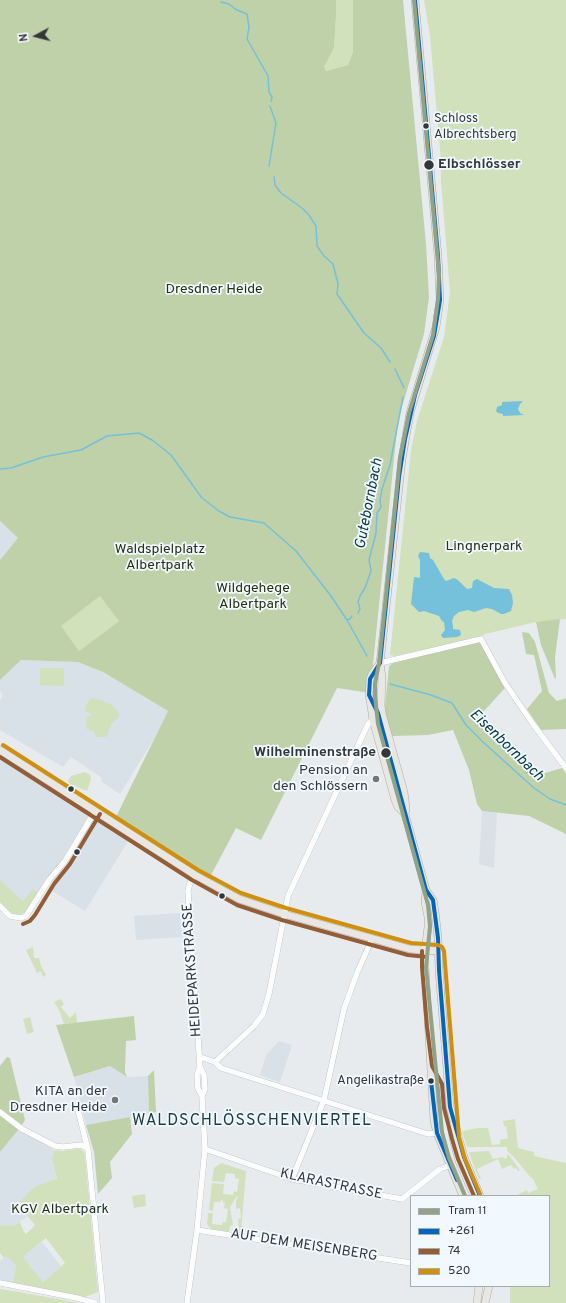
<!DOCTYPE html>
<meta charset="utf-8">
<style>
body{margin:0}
#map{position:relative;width:566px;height:1303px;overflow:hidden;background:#e8ebee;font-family:Overpass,sans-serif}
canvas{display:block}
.legend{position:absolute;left:410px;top:1195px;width:140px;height:92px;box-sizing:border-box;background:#f1f9ff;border:1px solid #a5abb0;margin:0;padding:5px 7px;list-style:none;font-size:12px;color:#34373a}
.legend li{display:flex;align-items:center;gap:8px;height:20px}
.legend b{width:20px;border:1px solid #a5abb0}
.north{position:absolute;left:16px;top:16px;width:40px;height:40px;-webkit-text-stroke:3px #f1f9ff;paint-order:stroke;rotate:263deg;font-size:11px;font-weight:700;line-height:16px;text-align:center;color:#34373a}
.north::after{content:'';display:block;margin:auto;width:14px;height:18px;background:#34373a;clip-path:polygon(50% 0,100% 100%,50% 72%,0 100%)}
</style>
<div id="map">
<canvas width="566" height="1303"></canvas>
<ul class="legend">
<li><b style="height:5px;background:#90a386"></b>Tram 11</li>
<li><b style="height:5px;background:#0065bd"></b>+261</li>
<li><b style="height:5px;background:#935e36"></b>74</li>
<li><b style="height:5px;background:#d0900c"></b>520</li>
</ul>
<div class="north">N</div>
</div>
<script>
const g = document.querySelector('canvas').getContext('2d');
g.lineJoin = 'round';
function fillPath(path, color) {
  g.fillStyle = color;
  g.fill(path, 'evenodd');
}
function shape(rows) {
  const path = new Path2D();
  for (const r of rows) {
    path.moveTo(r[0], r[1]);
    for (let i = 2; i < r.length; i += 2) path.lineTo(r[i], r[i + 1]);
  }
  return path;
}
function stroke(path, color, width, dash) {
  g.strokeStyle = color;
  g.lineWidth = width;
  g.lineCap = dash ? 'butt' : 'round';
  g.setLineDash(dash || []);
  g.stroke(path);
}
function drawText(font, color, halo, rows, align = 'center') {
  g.font = font + ' Overpass,sans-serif';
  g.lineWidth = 3.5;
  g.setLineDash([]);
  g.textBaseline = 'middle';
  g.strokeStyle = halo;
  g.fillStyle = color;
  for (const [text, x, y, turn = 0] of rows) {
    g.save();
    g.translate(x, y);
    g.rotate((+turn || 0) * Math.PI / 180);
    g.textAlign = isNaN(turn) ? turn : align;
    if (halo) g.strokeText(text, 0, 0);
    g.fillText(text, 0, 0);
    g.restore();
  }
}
const built = shape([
 [0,521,19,538,0,560],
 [21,660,78,662,103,672,168,711,155,737,120,794,102,782,101,777,71,757,63,767,0,730,0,700,3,695,0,691,0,680],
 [0,755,89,812,89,816,63,859,51,873,38,893,23,901,0,880],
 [482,811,497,813,494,868,479,864],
 [96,818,98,818,130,838,85,911,49,889,53,882,52,879,67,863,91,822],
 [180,913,182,937,136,940,134,916],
 [279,1041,292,1045,280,1082,260,1075,266,1055],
 [110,1066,127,1077,148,1076,149,1114,86,1125,74,1077],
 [19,1129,54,1150,52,1159,57,1180,34,1187,19,1204,28,1216,13,1226,0,1225,0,1152],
 [42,1242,61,1266,43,1282,23,1257],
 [6,1256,16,1265,13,1284,0,1281,0,1261]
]);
const green = shape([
 [336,0,353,0,353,52,348,65,326,71,324,67,334,48,336,17],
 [424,0,566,0,566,619,536,622,485,634,479,638,395,656,390,655,411,450,417,421,444,337,450,292,441,181,441,161,430,36],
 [188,569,79,651,60,626,100,596,113,612],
 [40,668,64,668,64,686,40,685],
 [90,698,98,699,112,705,119,713,119,717,112,723,106,737,96,737,94,731,87,729,86,728,87,718,92,714,85,711,86,706],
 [85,772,90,775,91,779,87,791,70,784,68,781,71,776],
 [0,880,23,901,33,889,38,893,26,912,22,914,13,914,8,912,0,902],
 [33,947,34,958,39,958,41,966,46,975,43,977,41,971,37,973,26,950],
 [61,999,64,1004,61,1007,70,1018,76,1012,77,1023,64,1024,59,1010,54,1002],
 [30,1017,34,1032,27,1034,23,1019],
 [515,1119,518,1148,534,1152,534,1156,566,1163,566,1303,510,1303,510,1288,512,1286,549,1286,549,1196,515,1196,527,1190,528,1193,538,1189,532,1177,531,1178,513,1156,507,1151,507,1147,467,1147,462,1131,478,1128,488,1128,492,1145,500,1144,500,1140,508,1138,506,1126,504,1126,503,1121],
 [76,1149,80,1149,84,1152,85,1157,98,1292,85,1297,13,1284,16,1265,6,1256,4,1258,0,1253,0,1225,13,1226,20,1222,24,1232,26,1234,35,1225,18,1204,34,1187,57,1179,52,1159,54,1150,62,1151],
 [46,1238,65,1263,43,1282,23,1257],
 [489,1151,493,1159,503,1157,505,1159,507,1158,507,1154,509,1155,520,1170,518,1171,516,1168,514,1169,511,1165,502,1169,498,1159,477,1169,481,1179,479,1179,469,1153,470,1152],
 [221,1163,246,1171,241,1233,239,1233,238,1219,241,1218,240,1208,236,1209,236,1201,238,1197,237,1196,230,1207,233,1225,230,1226,229,1232,211,1229,207,1224,208,1213,213,1213,212,1224,222,1225,223,1222,226,1222,228,1209,224,1208,225,1203,223,1203,223,1200,220,1201,220,1202,214,1202,213,1211,209,1210,212,1183,224,1184,223,1194,233,1195,234,1191,237,1192,239,1179,235,1178,235,1174,226,1173,224,1182,212,1181,214,1168],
 [145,1194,146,1206,134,1208,132,1196],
 [0,1289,19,1292,79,1303,0,1303]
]);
const forest = shape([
 [0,0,336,0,336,17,334,48,324,67,326,71,348,65,353,52,353,0,403,0,426,244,429,297,424,334,398,420,370,693,337,688,261,840,236,828,209,879,115,819,168,711,103,672,78,662,21,660,0,680,0,560,18,538,0,521],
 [100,596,119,621,79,651,61,626],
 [560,619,555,657,556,678,555,679,541,645,536,622],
 [522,632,529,633,535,642,549,693,557,701,566,698,566,729,541,730,527,709,542,691,534,655,526,654],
 [480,642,505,688,484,711,479,721,484,730,493,725,513,751,542,774,562,768,566,774,566,834,529,816,482,811,477,804,469,770,453,730,428,735,392,736,386,715,385,707,389,666,394,662],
 [134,1016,136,1040,126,1041,125,1072,127,1077,110,1066,74,1077,56,1025],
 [7,1057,10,1058,25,1120,22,1125,0,1109,0,1066],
 [154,1070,156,1112,149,1114,148,1076],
 [0,1115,19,1129,0,1152],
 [130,1117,132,1134,110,1162,112,1178,98,1194,94,1152,86,1125]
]);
const water = shape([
 [523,401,520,404,518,409,520,413,524,415,503,416,503,414,498,413,496,411,497,407,502,405,502,402],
 [420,552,429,553,430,558,433,560,444,579,446,581,454,578,458,580,467,589,472,588,473,581,477,579,494,588,509,589,512,595,513,603,511,611,504,614,501,614,492,609,486,608,474,612,468,610,459,612,454,616,452,621,453,626,453,629,460,630,461,635,457,637,443,638,441,635,445,630,444,622,442,621,439,616,424,611,419,612,411,604,414,577,420,578,420,560,418,556]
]);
const stream = shape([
 [221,2,229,4,235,9,247,14,249,27,247,39,268,76,269,92,272,97,271,101],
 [269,166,276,123,270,106],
 [274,177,275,185,281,193,302,208,309,215,316,226,317,246,324,256,333,264,338,284,337,294,364,333,381,348,390,362],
 [395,369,404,388],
 [0,469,11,468,43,457,81,450,107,436,139,433,152,440,171,455,202,498,219,511,230,517,264,523,296,551,331,596,347,620,367,656],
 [358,613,360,609,358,602,360,596,365,588,371,571,369,560,376,533,377,513,381,507,380,501,382,489,390,465,403,397],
 [347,620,350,619,352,616],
 [390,684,431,695,452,703,466,725,483,742,534,788,550,799,566,805]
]);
const minor = shape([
 [380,663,481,639,505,683,533,724,566,768],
 [195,875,190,883,188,891,200,1067,204,1075,205,1089,202,1096],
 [0,906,10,916,21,918,26,916,49,880,65,861,95,811],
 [200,1057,215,1062,221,1068,428,1134,437,1133],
 [215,1062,254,1026,263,1014,269,994,288,896,368,724,382,713],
 [78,1110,88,1150,103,1303],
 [0,1112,22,1129,55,1146,63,1147,81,1145,87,1148],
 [205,1149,292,1179,402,1199,440,1169,450,1165],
 [292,1179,324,1100,344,1009,357,973,372,939],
 [197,1230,411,1263],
 [0,1283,77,1298,95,1303],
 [187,1303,197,1230,205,1149,202,1096,198,1089,197,1075,200,1067]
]);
const major = shape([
 [415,0,438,256,440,300,436,327,410,413,402,459,380,663,382,678,381,705,382,713,404,792,406,808,405,814,426,890,433,900,435,911,438,938,439,970,450,1107,464,1157,480,1196],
 [380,663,372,674,370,679,369,695,371,706,373,720,395,800,398,807,405,814],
 [0,750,195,875,239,899,284,914,410,949,438,951],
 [426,890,425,902,428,917,428,927,425,951,425,967,434,1121,437,1133,463,1196],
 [451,1126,453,1138,459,1161,474,1196],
 [477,1303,479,1286],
 [485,1303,489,1286]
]);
const bus1 = shape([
 [415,0,438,256,440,300,434,336,415,395,405,439,399,477,380,663,370,679,369,695,378,713,426,890,433,900,438,938,439,970,450,1107,464,1157,480,1196],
 [431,1081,437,1133,457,1180]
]);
const bus2 = shape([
 [0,757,192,880,237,905,282,920,408,955,427,957],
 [23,924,30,921,35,915,54,884,70,864,100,814],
 [422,951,422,967,427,1027,432,1066,442,1084,444,1108,452,1139,458,1159,474,1196]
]);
const bus3 = shape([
 [3,745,198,870,241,893,286,908,411,943,438,945,442,947,444,951,459,1137,465,1159,480,1194]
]);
const tram1 = shape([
 [414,0,439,274,438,299,433,335,409,413,400,458,379,663,375,684,375,696,378,724,428,905,430,926,426,967,442,1132,449,1158,465,1196]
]);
const markers = [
 [426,126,3.5,"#34373a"],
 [429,165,5.5,"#34373a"],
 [386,753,5.5,"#34373a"],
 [376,779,4,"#737679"],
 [71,789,3.5,"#34373a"],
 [77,852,3.5,"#34373a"],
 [222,896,3.5,"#34373a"],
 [431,1081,3.5,"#34373a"],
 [115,1100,4,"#737679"]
];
const busNames = [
 ["Schloss",434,119],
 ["Albrechtsberg",434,135],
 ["Angelikastraße",424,1081,"right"]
];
const stopNames = [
 ["Elbschlösser",438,165],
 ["Wilhelminenstraße",376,753,"right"]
];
const parkNames = [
 ["Dresdner Heide",214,290],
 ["Lingnerpark",484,547],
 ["Waldspielplatz",160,550],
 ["Albertpark",160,566],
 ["Wildgehege",253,589],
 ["Albertpark",253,605],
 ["KGV Albertpark",60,1210]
];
const poiNames = [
 ["Pension an",368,771],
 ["den Schlössern",368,787],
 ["KITA an der",107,1092],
 ["Dresdner Heide",107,1108]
];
const streetNames = [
 ["HEIDEPARKSTRASSE",193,970,-94],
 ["KLARASTRASSE",331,1185,12],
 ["AUF DEM MEISENBERG",304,1246,9]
];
const waterNames = [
 ["Gutebornbach",370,504,-79],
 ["Eisenbornbach",506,746,44]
];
const quarterNames = [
 ["WALDSCHLÖSSCHENVIERTEL",252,1122]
];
fillPath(built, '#d8e0e8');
fillPath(green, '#d0e1bc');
fillPath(forest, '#bfd1a9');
fillPath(water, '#75c0da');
stroke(stream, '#75c0da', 1.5);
stroke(minor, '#aeb1b4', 6);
stroke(major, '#aeaaa4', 8);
stroke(minor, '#fcfcfc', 5.5);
stroke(major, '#e9e7e3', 7);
stroke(bus1, '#0065bd', 4);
stroke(bus2, '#935e36', 4);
stroke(bus3, '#d0900c', 4);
stroke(tram1, '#90a386', 4);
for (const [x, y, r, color] of markers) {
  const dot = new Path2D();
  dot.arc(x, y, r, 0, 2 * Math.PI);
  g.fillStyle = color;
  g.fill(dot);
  stroke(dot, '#f1f9ff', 1.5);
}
drawText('13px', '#34373a', '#f1f9ff', busNames, 'left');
drawText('bold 14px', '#34373a', '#f1f9ff', stopNames, 'left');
drawText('14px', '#243010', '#f1f9ff', parkNames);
drawText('14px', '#34373a', '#f1f9ff', poiNames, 'right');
drawText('14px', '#34373a', '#f1f9ff', streetNames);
drawText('italic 15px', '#093948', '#f1f9ff', waterNames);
g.letterSpacing = '1px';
drawText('16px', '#193b3f', '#f1f9ff', quarterNames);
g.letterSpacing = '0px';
</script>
